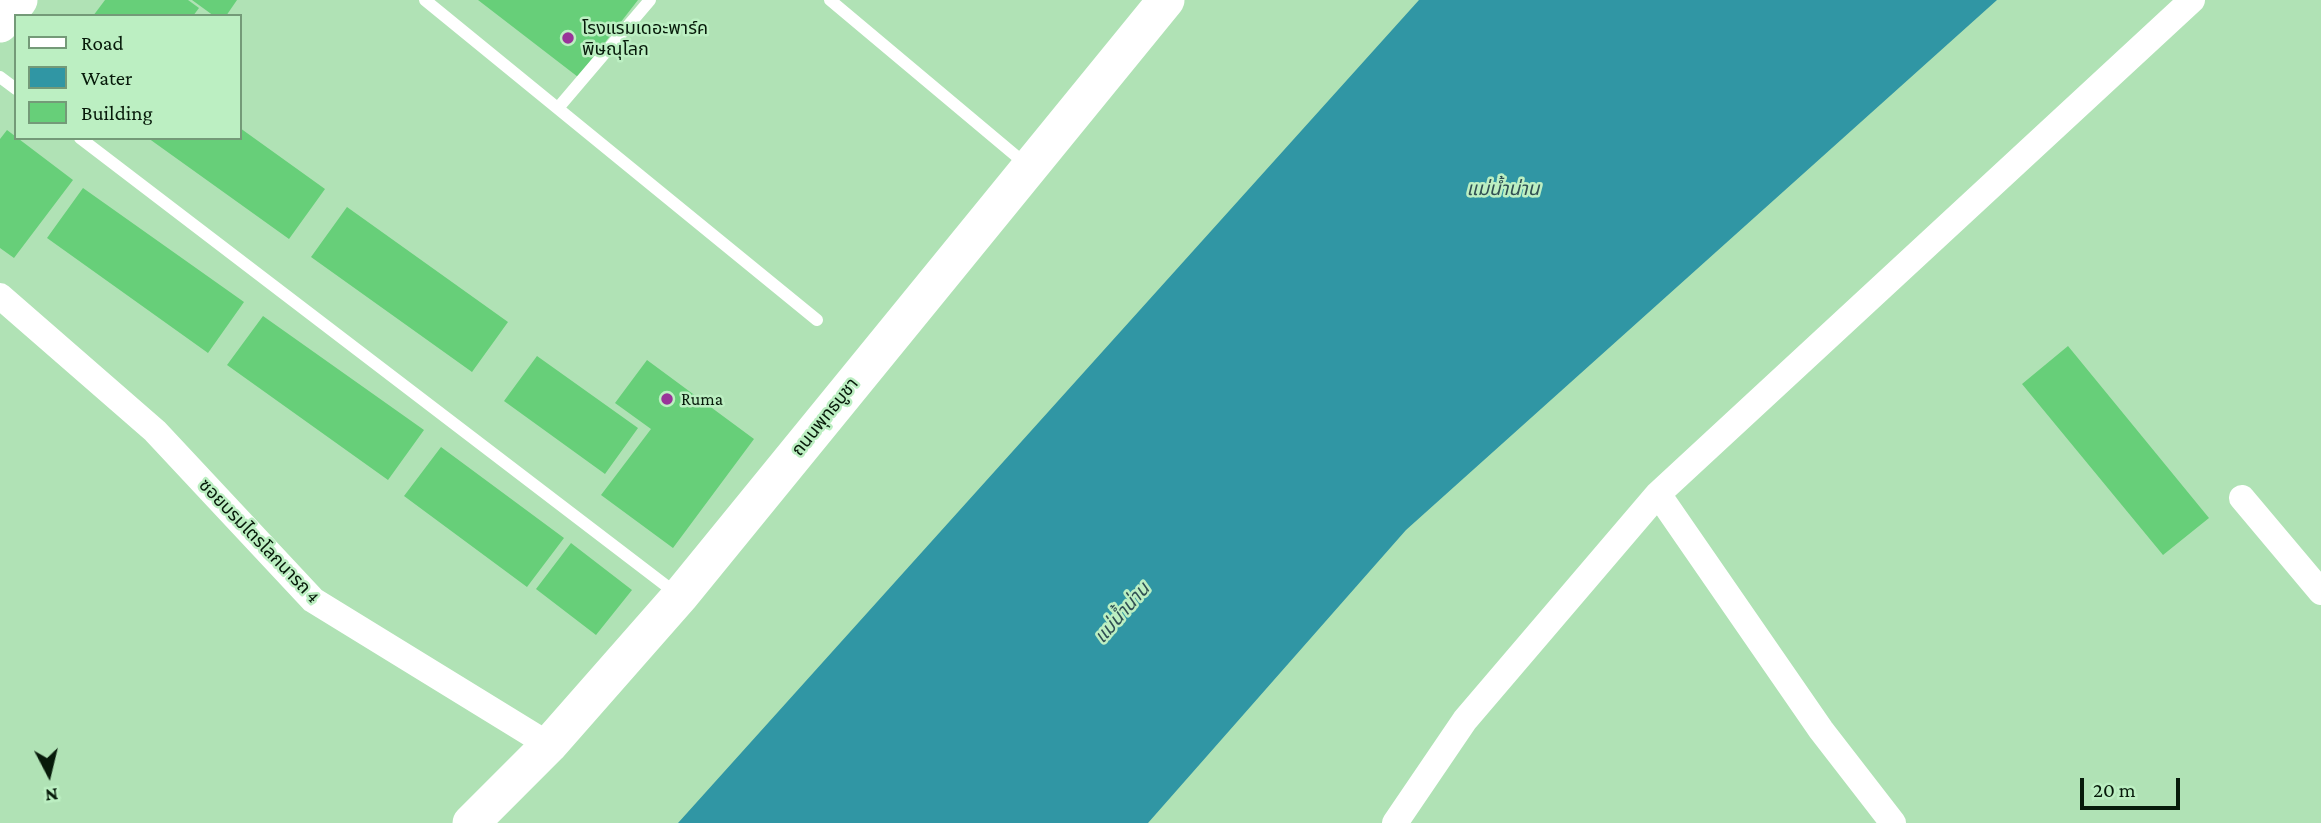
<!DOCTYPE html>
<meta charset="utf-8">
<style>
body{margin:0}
#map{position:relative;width:2321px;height:823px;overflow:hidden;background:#b0e2b5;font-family:"Crimson Pro",serif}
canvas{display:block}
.legend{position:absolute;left:14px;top:14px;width:228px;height:126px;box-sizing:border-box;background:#bcefc2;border:2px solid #749a78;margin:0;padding:9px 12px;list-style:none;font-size:21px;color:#071a0a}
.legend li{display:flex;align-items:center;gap:14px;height:35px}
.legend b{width:35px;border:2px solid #749a78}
.north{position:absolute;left:14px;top:739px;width:70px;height:70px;-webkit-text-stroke:5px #bcefc2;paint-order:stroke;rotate:173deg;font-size:19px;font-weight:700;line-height:28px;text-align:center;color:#071a0a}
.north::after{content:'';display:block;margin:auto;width:24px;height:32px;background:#071a0a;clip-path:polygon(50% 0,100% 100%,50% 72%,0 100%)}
.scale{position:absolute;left:2080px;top:778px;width:100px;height:32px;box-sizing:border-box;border:4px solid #071a0a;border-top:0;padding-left:9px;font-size:21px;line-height:24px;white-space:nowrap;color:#071a0a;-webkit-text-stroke:5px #bcefc2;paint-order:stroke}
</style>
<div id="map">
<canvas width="2321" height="823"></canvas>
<ul class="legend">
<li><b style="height:9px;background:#fff"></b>Road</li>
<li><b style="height:19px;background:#3096a4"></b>Water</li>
<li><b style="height:19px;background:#67cf79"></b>Building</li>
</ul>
<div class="north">N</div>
<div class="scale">20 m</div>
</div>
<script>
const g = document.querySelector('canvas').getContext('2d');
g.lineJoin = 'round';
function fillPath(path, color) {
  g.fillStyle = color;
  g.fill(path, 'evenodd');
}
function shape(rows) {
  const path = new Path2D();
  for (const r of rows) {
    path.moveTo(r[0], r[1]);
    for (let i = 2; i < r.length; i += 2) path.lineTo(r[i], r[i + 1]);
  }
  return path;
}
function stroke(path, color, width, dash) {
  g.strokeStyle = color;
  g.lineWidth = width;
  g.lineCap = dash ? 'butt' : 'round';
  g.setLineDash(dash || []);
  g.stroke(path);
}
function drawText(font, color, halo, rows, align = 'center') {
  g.font = font + ' "Crimson Pro","Noto Sans Thai",serif';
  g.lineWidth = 5;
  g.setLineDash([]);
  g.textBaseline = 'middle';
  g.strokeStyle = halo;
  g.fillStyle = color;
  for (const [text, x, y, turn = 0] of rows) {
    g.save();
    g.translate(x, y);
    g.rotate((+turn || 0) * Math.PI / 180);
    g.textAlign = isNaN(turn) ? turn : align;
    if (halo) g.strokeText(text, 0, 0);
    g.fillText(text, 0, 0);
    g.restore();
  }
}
const water = shape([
 [1419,0,1997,0,1406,530,1148,823,678,823]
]);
const building = shape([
 [105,0,188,0,199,8,193,16,93,16],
 [192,0,237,0,226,16,214,16],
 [478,0,638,0,578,77],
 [240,128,325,189,289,239,148,138,240,138],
 [7,130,73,180,14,258,0,248,0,139],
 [83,188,244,302,208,353,47,238],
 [347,207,508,322,472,372,311,257],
 [263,316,424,430,388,480,227,365],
 [2068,346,2209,518,2163,555,2022,384],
 [537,356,638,428,605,474,504,401],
 [647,360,754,439,673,548,601,495,651,429,615,403],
 [441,447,564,538,527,587,404,496],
 [571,543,632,590,596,635,536,589]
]);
const lane = shape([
 [425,0,817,320],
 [830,0,1028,166],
 [0,77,16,89],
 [558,108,650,0],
 [80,138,677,594]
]);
const street = shape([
 [0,296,155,431,313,600,549,745],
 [1658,494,1821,730,1893,823],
 [2242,498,2321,592],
 [1395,823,1465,720,1658,494,2192,0]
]);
const secondary = shape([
 [0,24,19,0],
 [471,823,549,745,680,596,1166,0]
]);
const markers = [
 [568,38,7,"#993499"],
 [667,399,7,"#993499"]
];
const poiNames = [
 ["โรงแรมเดอะพาร์ค",582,28],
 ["พิษณุโลก",582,49],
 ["Ruma",681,399]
];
const streetNames = [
 ["ถนนพุทธบูชา",825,417,-51],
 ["ซอยบรมไตรโลกนารถ 4",259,541,46]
];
const waterNames = [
 ["แม่น้ำน่าน",1503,189],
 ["แม่น้ำน่าน",1122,613,-49]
];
fillPath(water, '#3096a4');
fillPath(building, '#67cf79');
stroke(lane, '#fff', 12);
stroke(street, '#fff', 26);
stroke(secondary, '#fff', 37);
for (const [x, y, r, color] of markers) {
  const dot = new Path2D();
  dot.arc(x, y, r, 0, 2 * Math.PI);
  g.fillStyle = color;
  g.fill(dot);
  stroke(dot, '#bcefc2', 2.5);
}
drawText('18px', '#071a0a', '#bcefc2', poiNames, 'left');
drawText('18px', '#071a0a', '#bcefc2', streetNames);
drawText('italic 19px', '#304f53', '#bcefc2', waterNames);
</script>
